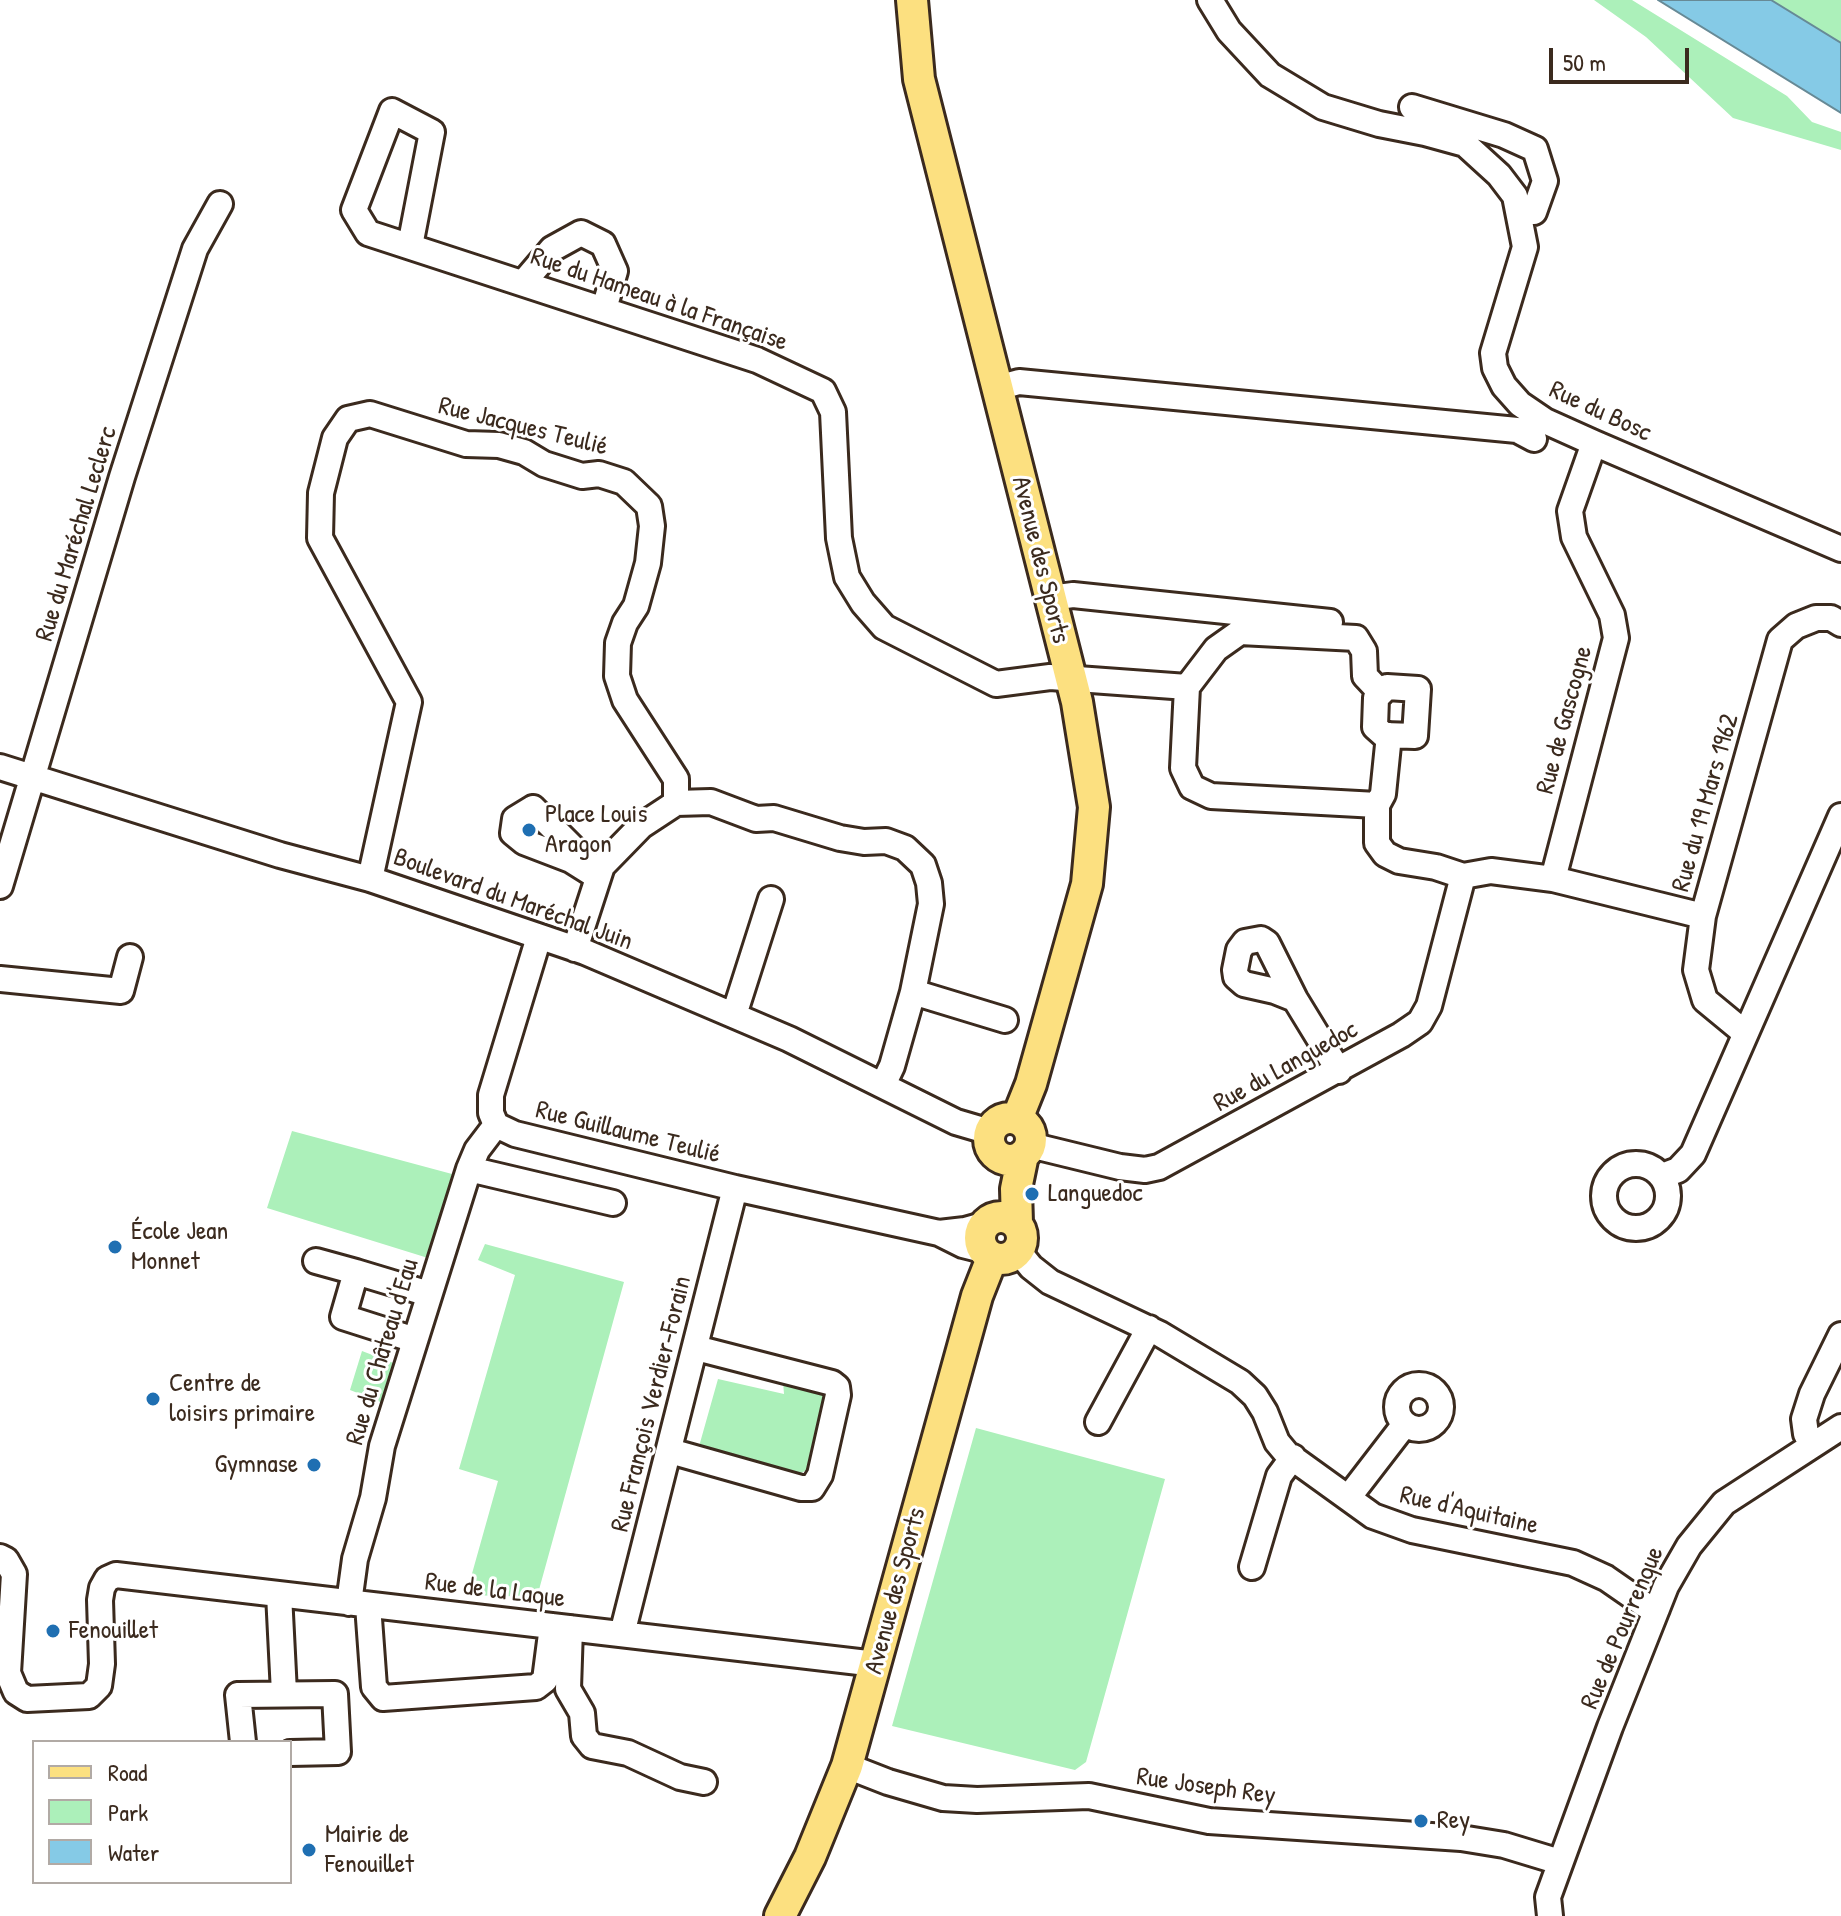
<!DOCTYPE html>
<meta charset="utf-8">
<style>
body{margin:0}
#map{position:relative;width:1841px;height:1916px;overflow:hidden;background:#fff;font-family:"Patrick Hand",sans-serif}
canvas{display:block}
.legend{position:absolute;left:32px;top:1740px;width:260px;height:144px;box-sizing:border-box;background:#fff;border:2px solid #b1aaa5;margin:0;padding:10px 14px;list-style:none;font-size:24px;color:#3b2a1e}
.legend li{display:flex;align-items:center;gap:16px;height:40px}
.legend b{width:40px;border:2px solid #b1aaa5}
.scale{position:absolute;left:1549px;top:48px;width:140px;height:36px;box-sizing:border-box;border:4px solid #3b2a1e;border-top:0;padding-left:10px;font-size:24px;line-height:28px;white-space:nowrap;color:#3b2a1e;-webkit-text-stroke:6px #fff;paint-order:stroke}
</style>
<div id="map">
<canvas width="1841" height="1916"></canvas>
<ul class="legend">
<li><b style="height:10px;background:#fce080"></b>Road</li>
<li><b style="height:22px;background:#acf0ba"></b>Park</li>
<li><b style="height:22px;background:#85cae6"></b>Water</li>
</ul>
<div class="scale">50 m</div>
</div>
<script>
const g = document.querySelector('canvas').getContext('2d');
g.lineJoin = 'round';
function fillPath(path, color) {
  g.fillStyle = color;
  g.fill(path, 'evenodd');
}
function shape(rows) {
  const path = new Path2D();
  for (const r of rows) {
    if (r.length === 3) {
      path.moveTo(r[0] + r[2], r[1]);
      path.arc(r[0], r[1], r[2], 0, 2 * Math.PI);
      continue;
    }
    path.moveTo(r[0], r[1]);
    for (let i = 2; i < r.length; i += 2) path.lineTo(r[i], r[i + 1]);
  }
  return path;
}
function stroke(path, color, width, dash) {
  g.strokeStyle = color;
  g.lineWidth = width;
  g.lineCap = dash ? 'butt' : 'round';
  g.setLineDash(dash || []);
  g.stroke(path);
}
function drawText(font, color, halo, rows, align = 'center') {
  g.font = font + ' "Patrick Hand",sans-serif';
  g.lineWidth = 6;
  g.setLineDash([]);
  g.textBaseline = 'middle';
  g.strokeStyle = halo;
  g.fillStyle = color;
  for (const [text, x, y, turn = 0] of rows) {
    g.save();
    g.translate(x, y);
    g.rotate((+turn || 0) * Math.PI / 180);
    g.textAlign = isNaN(turn) ? turn : align;
    if (halo) g.strokeText(text, 0, 0);
    g.fillText(text, 0, 0);
    g.restore();
  }
}
const green = shape([
 [1594,0,1632,0,1787,96,1812,122,1841,132,1841,150,1733,118,1646,37],
 [1771,0,1841,0,1841,43],
 [292,1131,452,1174,428,1258,267,1208],
 [485,1244,624,1282,537,1597,466,1595,498,1481,459,1469,515,1275,478,1260],
 [362,1351,396,1364,383,1403,350,1390],
 [718,1379,784,1394,783,1382,823,1392,826,1397,807,1470,801,1473,698,1450],
 [976,1428,1165,1479,1086,1762,1075,1770,892,1726]
]);
const water = shape([
 [1658,0,1771,0,1841,43,1841,113,1658,0]
]);
const minor = shape([
 [1210,0,1229,31,1270,75,1323,107,1379,124,1425,133,1465,144,1499,175,1515,196,1525,247,1493,353,1495,368,1504,386,1520,404,1545,421,1594,443,1841,549],
 [1412,107,1504,135,1535,149,1545,181,1534,212],
 [410,246,432,132,392,111,354,210,368,233,757,360,823,391,833,412,839,538,847,577,863,603,884,627,996,684,1050,677,1187,687,1183,768,1192,787,1211,796,1377,805],
 [523,283,552,249,581,233,603,244,615,271,604,309],
 [997,388,1019,382,1517,430,1534,439],
 [1050,598,1073,595,1330,622],
 [1187,687,1216,649,1240,632,1356,638,1364,651,1365,676,1381,693],
 [1387,687,1418,689,1415,736,1384,735,1375,727,1376,698,1387,687],
 [1389,735,1383,794,1377,805,1377,843,1385,854,1399,861,1436,867,1463,876,1491,871,1553,879,1703,916],
 [0,767,280,855,370,879,585,952,789,1039,956,1122,990,1132],
 [676,803,711,802,756,819,774,818,840,838,864,842,886,841,905,848,923,865,929,883,931,904,913,992,892,1066,883,1085],
 [533,808,588,863,598,877,571,860,524,842,513,833,515,819,533,808],
 [370,879,409,702,320,538,321,493,335,438,348,419,370,414,466,444,499,445,524,452,544,464,582,476,599,474,624,482,649,506,652,526,648,563,636,606,625,623,618,643,617,676,625,700,676,779,676,803],
 [1553,879,1616,638,1612,615,1574,537,1570,511,1594,443],
 [0,886,122,477,195,249,220,204],
 [539,937,491,1095,491,1113,496,1125,515,1134,735,1188,939,1233,965,1230,983,1225],
 [575,949,602,866,641,826,676,803],
 [0,979,121,991,130,957],
 [913,992,1005,1020],
 [1295,999,1275,991,1244,984,1236,977,1235,970,1239,950,1245,942,1261,939,1267,943,1295,999,1339,1071],
 [734,1015,771,899],
 [1745,1033,1705,1000,1696,970,1703,916,1780,640,1796,626,1816,618,1831,618,1841,624],
 [1030,1145,1120,1167,1145,1170,1159,1167,1401,1035,1420,1022,1429,1006,1463,876],
 [1636,1196,32],
 [469,1169,613,1203],
 [1662,1176,1678,1170,1693,1154,1841,816],
 [941,1234,963,1245,983,1250],
 [1018,1251,1031,1267,1050,1282,1160,1334,1240,1382,1255,1396,1265,1412,1277,1442,1287,1454,1373,1516,1412,1530,1573,1563,1606,1578,1645,1605,1657,1609],
 [316,1261,356,1272],
 [415,1340,343,1317,356,1272,429,1294],
 [1419,1407,22],
 [1098,1422,1149,1328],
 [1813,1444,1806,1434,1804,1419,1812,1394,1841,1335],
 [670,1451,801,1488,812,1488,820,1475,838,1395,837,1387,832,1383,696,1348],
 [1348,1498,1405,1424],
 [0,1557,6,1560,14,1574,8,1673,16,1692,27,1699,89,1696,99,1686,102,1664,100,1600,102,1588,107,1579,116,1575,876,1664],
 [1252,1567,1279,1476,1293,1457],
 [279,1594,284,1693],
 [349,1603,355,1559,373,1498,382,1446,469,1169,477,1150,496,1125],
 [368,1605,374,1687,383,1698,536,1687,545,1680,552,1626],
 [570,1628,568,1689,582,1713,584,1736,592,1746,628,1753,680,1777,704,1782],
 [622,1634,735,1188],
 [243,1742,238,1695,335,1694,338,1752,290,1753],
 [847,1766,888,1782,943,1798,977,1800,1089,1796,1209,1821,1461,1838,1504,1845,1560,1862],
 [1550,1916,1548,1897,1610,1727,1666,1586,1689,1546,1724,1503,1841,1427]
]);
const major = shape([
 [912,0,919,79,1077,702,1094,807,1087,884,1031,1084,1017,1119],
 [1010,1139,21],
 [1001,1238,21],
 [1017,1223,1016,1189,1023,1155],
 [780,1916,810,1857,847,1766,977,1296,992,1258]
]);
const markers = [
 [529,830,8,"#1f6fb2"],
 [1032,1194,8,"#1f6fb2"],
 [115,1247,8,"#1f6fb2"],
 [153,1399,8,"#1f6fb2"],
 [314,1465,8,"#1f6fb2"],
 [53,1631,8,"#1f6fb2"],
 [1421,1821,8,"#1f6fb2"],
 [309,1850,8,"#1f6fb2"]
];
const streetNames = [
 ["Rue du Hameau à la Française",659,300,19],
 ["Rue du Bosc",1600,412,25],
 ["Rue Jacques Teulié",523,427,14],
 ["Rue du Maréchal Leclerc",77,534,-73],
 ["Avenue des Sports",1040,560,76],
 ["Rue de Gascogne",1565,720,-75],
 ["Rue du 19 Mars 1962",1706,803,-74],
 ["Boulevard du Maréchal Juin",513,900,20],
 ["Rue du Languedoc",1286,1067,-29],
 ["Rue Guillaume Teulié",628,1133,14],
 ["Rue du Château d'Eau",383,1352,-73],
 ["Rue François Verdier-Forain",652,1404,-76],
 ["Rue d'Aquitaine",1469,1511,13],
 ["Rue de la Laque",495,1591,7],
 ["Avenue des Sports",896,1591,-75],
 ["Rue de Pourrenque",1623,1628,-67],
 ["Rue Joseph Rey",1206,1787,8]
];
const poiNames = [
 ["Place Louis",545,815],
 ["Aragon",545,845],
 ["Languedoc",1048,1194],
 ["École Jean",131,1232],
 ["Monnet",131,1262],
 ["Centre de",169,1384],
 ["loisirs primaire",169,1414],
 ["Gymnase",298,1465,"right"],
 ["Fenouillet",69,1631],
 ["Rey",1437,1821],
 ["Mairie de",325,1835],
 ["Fenouillet",325,1865]
];
fillPath(green, '#acf0ba');
fillPath(water, '#85cae6');
stroke(water, '#678a96', 2);
stroke(minor, '#3b2a1e', 30);
stroke(major, '#3b2a1e', 36);
stroke(minor, '#fff', 24);
stroke(major, '#fce080', 30);
for (const [x, y, r, color] of markers) {
  const dot = new Path2D();
  dot.arc(x, y, r, 0, 2 * Math.PI);
  g.fillStyle = color;
  g.fill(dot);
  stroke(dot, '#fff', 3);
}
drawText('26px', '#3b2a1e', '#fff', streetNames);
drawText('26px', '#3b2a1e', '#fff', poiNames, 'left');
</script>
